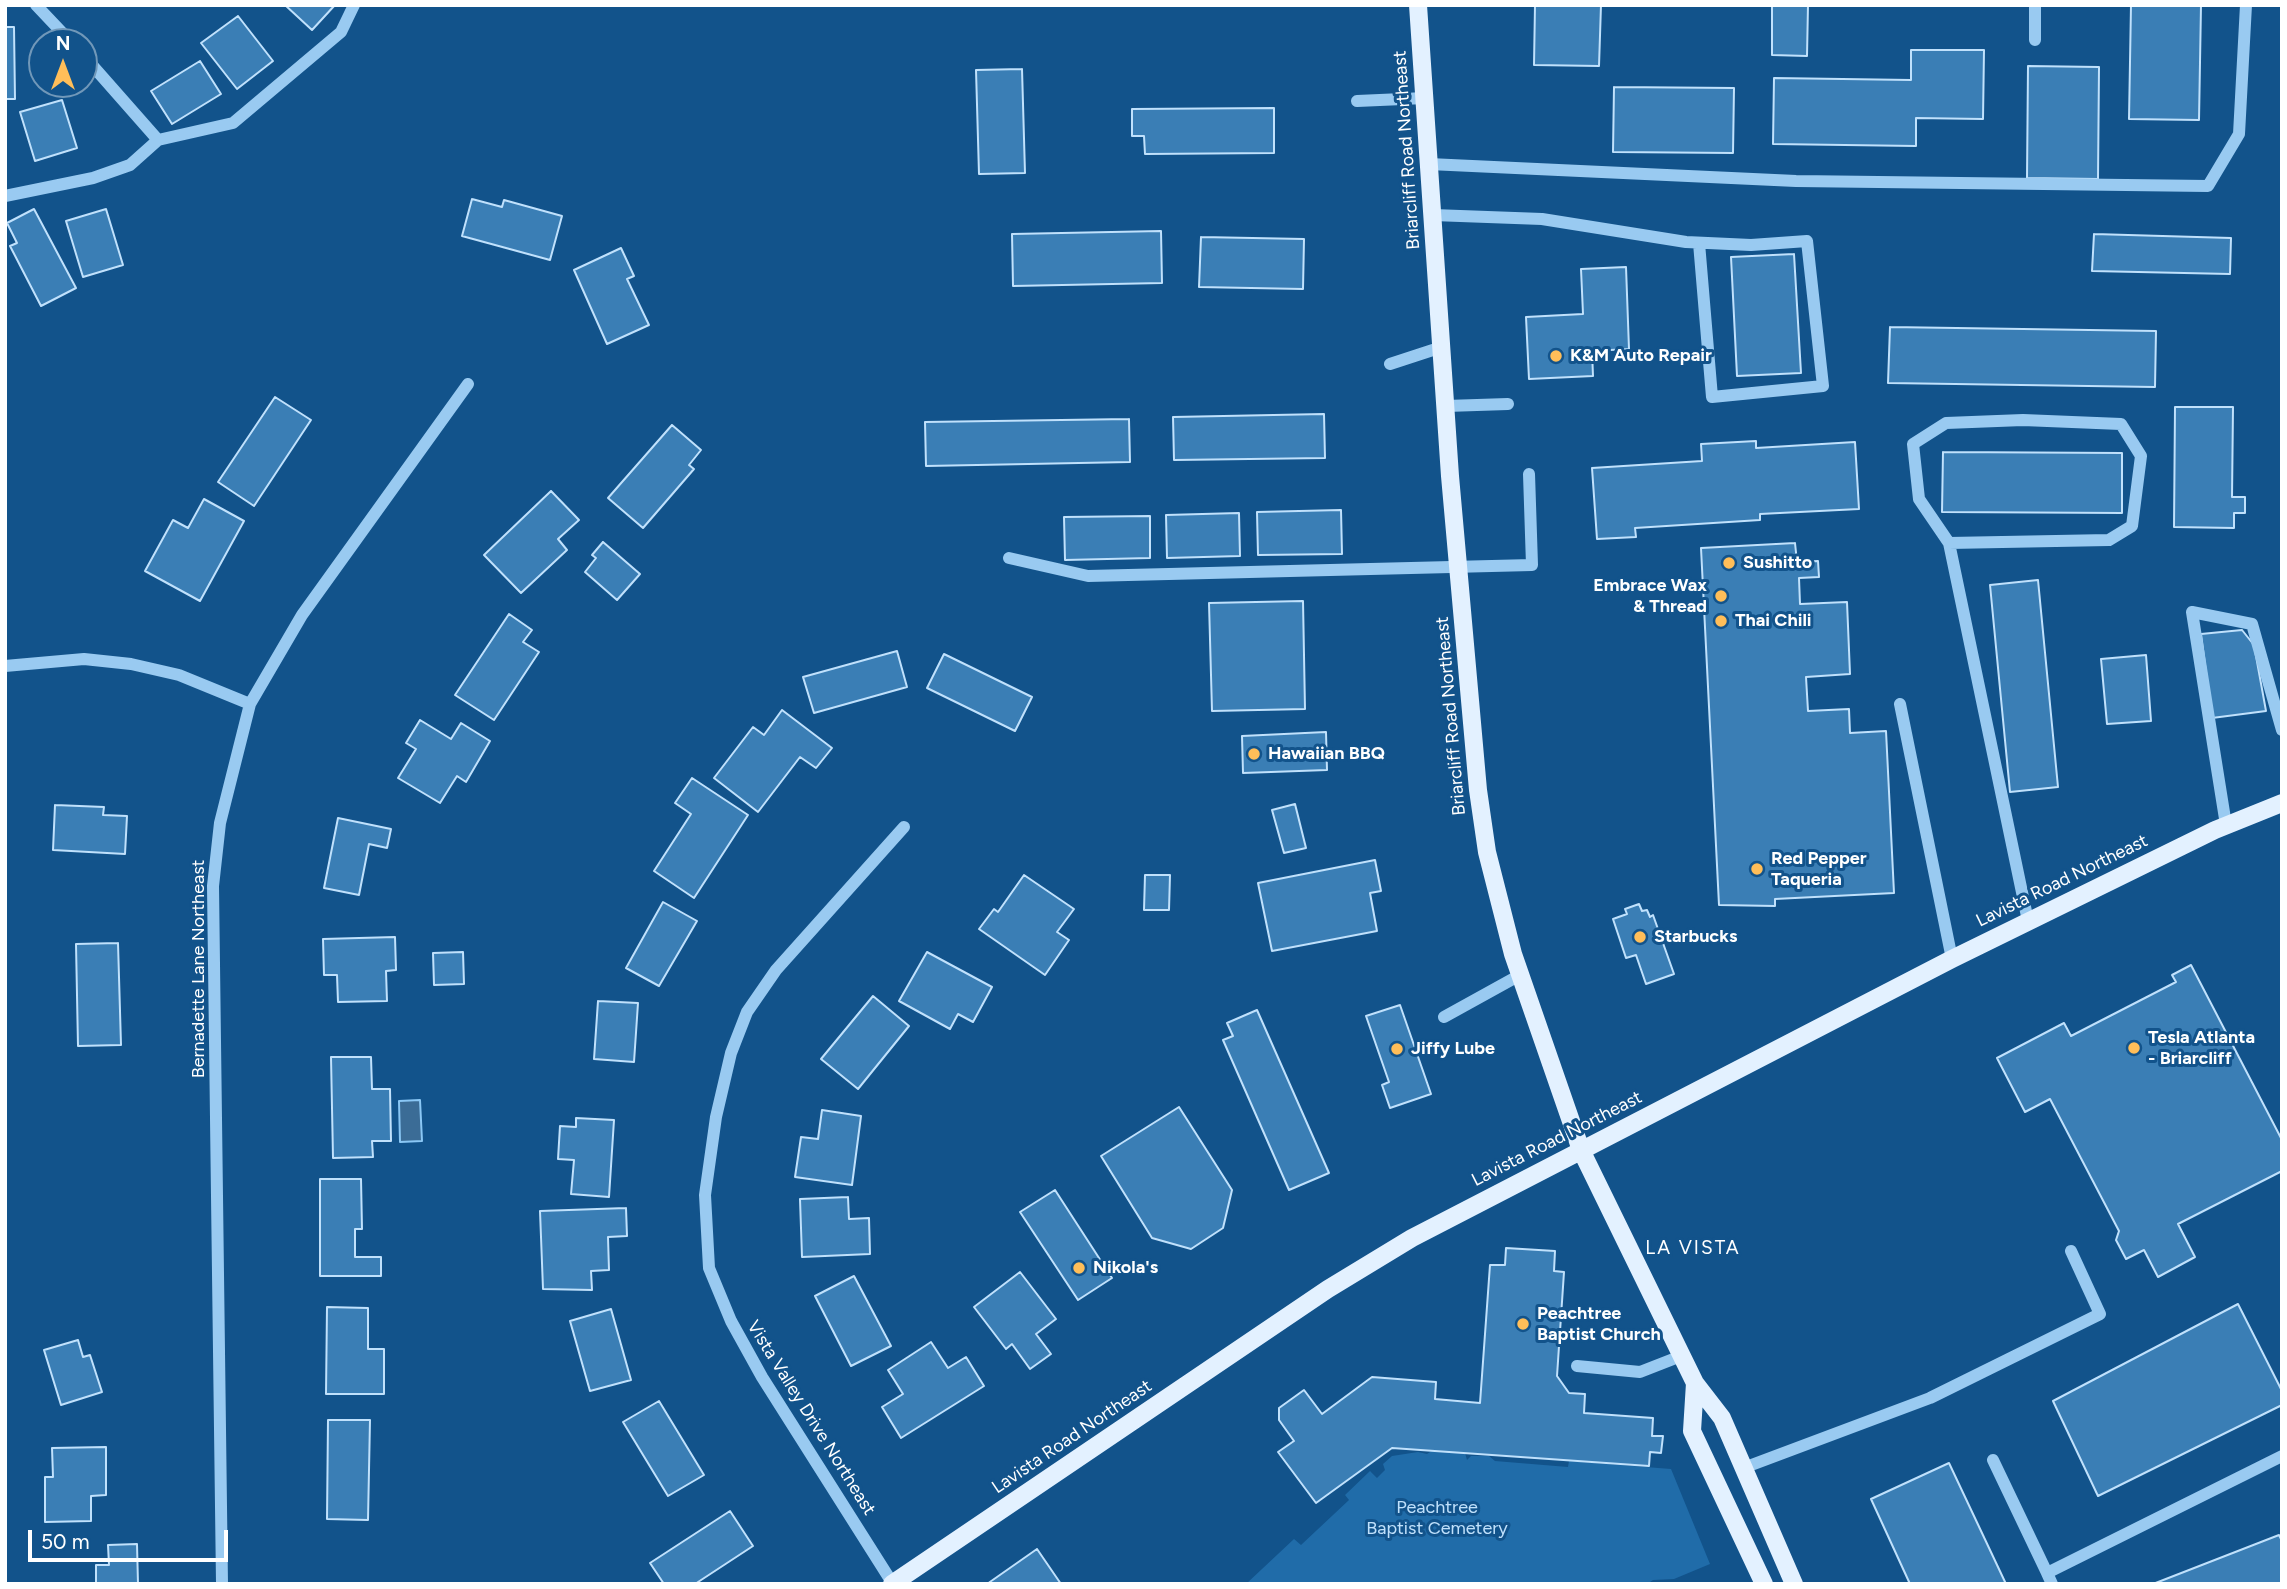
<!DOCTYPE html>
<style>
body{margin:0}
#map{position:relative;width:2287px;height:1589px;overflow:hidden;background:#12538b;font-family:Figtree,sans-serif}
canvas{display:block}
.frame{position:absolute;inset:0;border:7px solid #fff;pointer-events:none}
.north{position:absolute;left:28px;top:28px;width:70px;height:70px;box-sizing:border-box;background:#12538b;border:2px solid #7198b9;border-radius:50%;rotate:0deg;font-size:19px;font-weight:700;line-height:28px;text-align:center;color:#fff}
.north::after{content:'';display:block;margin:auto;width:24px;height:32px;background:#ffbe59;clip-path:polygon(50% 0,100% 100%,50% 72%,0 100%)}
.scale{position:absolute;left:28px;top:1530px;width:200px;height:32px;box-sizing:border-box;border:4px solid #fff;border-top:0;padding-left:9px;font-size:21px;line-height:24px;white-space:nowrap;color:#fff;-webkit-text-stroke:5px #12538b;paint-order:stroke}
</style>
<div id="map">
<canvas width="2287" height="1589"></canvas>
<div class="frame"></div>
<div class="north">N</div>
<div class="scale">50 m</div>
</div>
<script>
const g = document.querySelector('canvas').getContext('2d');
g.lineJoin = 'round';
function fillPath(path, color) {
  g.fillStyle = color;
  g.fill(path, 'evenodd');
}
function shape(rows) {
  const path = new Path2D();
  for (const r of rows) {
    path.moveTo(r[0], r[1]);
    for (let i = 2; i < r.length; i += 2) path.lineTo(r[i], r[i + 1]);
  }
  return path;
}
function stroke(path, color, width, dash) {
  g.strokeStyle = color;
  g.lineWidth = width;
  g.lineCap = dash ? 'butt' : 'round';
  g.setLineDash(dash || []);
  g.stroke(path);
}
function drawText(font, color, halo, rows, align = 'center') {
  g.font = font + ' Figtree,sans-serif';
  g.lineWidth = 6;
  g.setLineDash([]);
  g.textBaseline = 'middle';
  g.strokeStyle = halo;
  g.fillStyle = color;
  for (const [text, x, y, turn = 0] of rows) {
    g.save();
    g.translate(x, y);
    g.rotate((+turn || 0) * Math.PI / 180);
    g.textAlign = isNaN(turn) ? turn : align;
    if (halo) g.strokeText(text, 0, 0);
    g.fillText(text, 0, 0);
    g.restore();
  }
}
const green = shape([
 [1433,1450,1465,1453,1467,1460,1471,1456,1489,1456,1495,1461,1568,1467,1569,1461,1671,1469,1710,1564,1674,1579,1653,1580,1647,1584,1246,1584,1294,1539,1301,1545,1349,1500,1345,1495,1370,1471,1377,1478,1385,1470,1383,1464,1392,1456,1418,1452,1427,1454]
]);
const water = shape([
 [420,1100,422,1141,400,1142,399,1101,420,1100]
]);
const building = shape([
 [285,5,335,5,312,30,285,5],
 [1535,5,1601,5,1599,66,1534,65,1535,5],
 [1772,5,1808,5,1807,56,1772,55,1772,5],
 [2131,5,2201,5,2199,120,2129,119,2131,5],
 [238,16,273,61,237,89,201,43,238,16],
 [5,27,14,27,15,99,5,99,5,27],
 [1911,50,1984,50,1983,119,1916,118,1916,146,1773,144,1774,78,1911,80,1911,50],
 [200,61,221,94,172,124,151,91,200,61],
 [2028,66,2099,67,2098,179,2027,178,2028,66],
 [1022,69,1025,173,979,174,976,70,1022,69],
 [1614,87,1734,88,1733,153,1613,152,1614,87],
 [62,100,77,148,35,161,20,112,62,100],
 [1274,108,1274,153,1145,154,1144,136,1132,136,1132,109,1274,108],
 [472,199,502,207,504,200,562,216,550,260,462,236,472,199],
 [34,209,76,288,41,306,10,246,17,243,7,223,34,209],
 [106,209,123,265,83,277,66,221,106,209],
 [1161,231,1162,283,1013,286,1012,234,1161,231],
 [2094,234,2231,238,2230,274,2092,271,2094,234],
 [1201,237,1304,239,1303,289,1199,287,1201,237],
 [621,248,634,276,627,279,649,325,607,344,574,270,621,248],
 [1794,254,1801,373,1737,376,1731,257,1794,254],
 [1626,267,1629,349,1592,351,1593,376,1529,379,1526,317,1583,314,1581,269,1626,267],
 [1890,327,2156,331,2155,387,1888,383,1890,327],
 [275,397,311,420,254,506,218,482,275,397],
 [2175,407,2233,407,2232,497,2245,497,2245,513,2234,513,2234,528,2174,527,2175,407],
 [1324,414,1325,458,1174,460,1173,417,1324,414],
 [1129,419,1130,462,926,466,925,422,1129,419],
 [672,425,701,450,689,465,694,469,643,528,608,498,672,425],
 [1756,441,1756,448,1855,442,1859,509,1760,514,1760,520,1635,528,1636,537,1597,539,1592,468,1702,461,1701,444,1756,441],
 [1943,452,2122,453,2122,513,1942,512,1943,452],
 [551,491,579,520,558,539,567,550,521,593,484,555,551,491],
 [204,499,244,521,200,601,145,571,173,520,188,528,204,499],
 [1341,510,1342,554,1258,555,1257,512,1341,510],
 [1239,513,1240,556,1167,558,1166,515,1239,513],
 [1150,516,1150,558,1065,560,1064,517,1150,516],
 [603,542,640,574,617,600,585,572,596,558,592,555,603,542],
 [1795,543,1797,562,1818,561,1819,577,1799,578,1800,604,1847,602,1850,674,1806,677,1808,711,1849,709,1850,733,1886,731,1894,893,1775,899,1775,906,1719,905,1701,548,1795,543],
 [2038,580,2058,787,2010,792,1990,585,2038,580],
 [1303,601,1305,709,1212,711,1209,603,1303,601],
 [509,614,532,630,523,642,539,652,494,720,455,695,509,614],
 [2242,630,2254,645,2266,711,2212,718,2201,634,2242,630],
 [897,651,907,687,814,713,803,677,897,651],
 [944,654,1032,697,1015,731,927,688,944,654],
 [2146,655,2151,721,2107,724,2101,659,2146,655],
 [782,710,832,748,816,768,800,757,758,812,714,778,753,727,764,735,782,710],
 [420,720,451,739,461,723,490,741,466,782,457,776,440,803,398,778,416,749,406,743,420,720],
 [1326,732,1327,770,1243,773,1242,736,1326,732],
 [692,778,748,815,694,898,654,871,691,814,675,803,692,778],
 [1295,804,1306,848,1284,853,1272,810,1295,804],
 [55,805,104,807,103,815,127,816,125,854,53,850,55,805],
 [338,818,391,829,387,848,369,844,359,895,324,888,338,818],
 [1375,860,1381,891,1370,893,1377,931,1272,951,1258,883,1375,860],
 [1024,875,1074,909,1057,932,1069,940,1045,975,979,929,994,909,998,912,1024,875],
 [1145,875,1170,875,1169,910,1144,910,1145,875],
 [663,902,697,921,659,986,626,968,663,902],
 [1639,904,1642,911,1647,910,1650,917,1653,915,1674,974,1646,984,1636,955,1626,958,1613,919,1627,914,1625,909,1639,904],
 [395,937,396,970,386,971,387,1001,338,1002,337,975,324,975,323,939,395,937],
 [118,943,121,1045,78,1046,76,944,118,943],
 [463,952,464,984,434,985,433,953,463,952],
 [927,952,992,987,973,1022,958,1014,950,1029,899,1001,927,952],
 [2191,965,2282,1140,2282,1171,2178,1224,2195,1257,2158,1277,2144,1250,2126,1259,2116,1240,2119,1231,2050,1099,2025,1112,1997,1058,2064,1023,2071,1036,2176,982,2172,975,2191,965],
 [873,996,909,1026,858,1089,821,1059,873,996],
 [598,1001,638,1003,634,1062,594,1059,598,1001],
 [1400,1005,1431,1094,1390,1108,1382,1085,1389,1082,1366,1016,1400,1005],
 [1257,1010,1329,1173,1289,1190,1223,1040,1233,1036,1227,1023,1257,1010],
 [331,1057,371,1057,372,1089,390,1089,391,1141,372,1141,373,1157,333,1158,331,1057],
 [1179,1107,1232,1190,1223,1228,1191,1249,1152,1238,1101,1156,1179,1107],
 [822,1110,861,1116,852,1185,795,1177,801,1137,818,1139,822,1110],
 [576,1118,614,1120,609,1197,571,1194,574,1160,558,1159,560,1126,576,1127,576,1118],
 [320,1179,361,1179,362,1229,355,1229,355,1257,381,1257,381,1276,320,1276,320,1179],
 [1055,1190,1112,1278,1078,1300,1020,1212,1055,1190],
 [848,1197,849,1219,869,1218,870,1254,802,1257,800,1199,848,1197],
 [626,1208,627,1236,608,1237,609,1270,591,1271,592,1290,543,1289,540,1211,626,1208],
 [1506,1248,1555,1251,1554,1271,1564,1272,1557,1376,1569,1393,1585,1394,1584,1413,1653,1418,1652,1436,1663,1436,1661,1453,1650,1452,1649,1466,1392,1448,1316,1503,1278,1452,1294,1441,1279,1420,1279,1408,1304,1390,1322,1414,1372,1377,1436,1382,1435,1399,1480,1403,1490,1265,1505,1265,1506,1248],
 [1020,1272,1056,1319,1036,1334,1051,1354,1030,1369,1012,1344,1006,1349,974,1307,1020,1272],
 [854,1276,891,1346,851,1366,815,1296,854,1276],
 [2238,1304,2282,1391,2282,1405,2098,1496,2053,1401,2238,1304],
 [327,1307,368,1308,368,1349,384,1349,384,1394,326,1394,327,1307],
 [611,1309,631,1380,590,1391,570,1321,611,1309],
 [78,1340,83,1357,90,1355,102,1392,61,1405,44,1350,78,1340],
 [931,1342,948,1368,966,1357,984,1386,901,1438,882,1407,903,1394,888,1370,931,1342],
 [659,1401,704,1475,668,1496,623,1422,659,1401],
 [328,1420,370,1420,368,1520,327,1519,328,1420],
 [106,1447,106,1495,91,1496,91,1521,45,1522,45,1477,53,1477,52,1448,106,1447],
 [1949,1463,2006,1584,1910,1584,1871,1499,1949,1463],
 [730,1511,753,1546,695,1584,664,1584,650,1563,730,1511],
 [2279,1535,2282,1541,2282,1584,2153,1584,2279,1535],
 [137,1544,138,1584,96,1584,96,1565,109,1565,108,1545,137,1544],
 [1037,1549,1061,1584,987,1584,1037,1549]
]);
const minor = shape([
 [36,5,71,42],
 [2035,40,2035,5],
 [84,56,158,140],
 [1357,101,1425,98],
 [1429,164,1796,181,2208,186,2239,134,2246,5],
 [5,196,93,178,130,165,158,140,233,123,341,32,354,5],
 [1433,215,1542,219,1686,242,1751,245,1807,241,1823,386,1712,397,1699,243],
 [1390,364,1442,347],
 [1446,406,1508,404],
 [1949,543,2109,540,2132,526,2141,456,2121,424,2023,420,1946,423,1913,444,1919,499,1949,543,2028,921],
 [1009,558,1088,576,1532,565,1529,474],
 [5,666,84,659,131,664,179,675,250,704],
 [1900,704,1952,959],
 [2226,825,2192,612,2252,624,2282,730],
 [1444,1017,1520,975],
 [1577,1366,1640,1372,1681,1356],
 [1993,1460,2047,1573],
 [1746,1467,1930,1398,2100,1314,2071,1251],
 [222,1584,213,886,220,823,250,704,302,615,468,384],
 [893,1584,762,1377,731,1321,709,1268,705,1195,716,1117,731,1053,747,1012,776,970,904,827],
 [2052,1584,2047,1573,2282,1456]
]);
const major = shape([
 [1418,5,1450,476,1478,790,1487,852,1513,954,1581,1150,1695,1383,1722,1418,1794,1584],
 [1695,1383,1692,1431,1764,1584],
 [892,1584,1328,1289,1412,1238,1952,959,2215,830,2282,803]
]);
const markers = [
 [1556,356,7,"#ffbe59"],
 [1729,563,7,"#ffbe59"],
 [1721,596,7,"#ffbe59"],
 [1721,621,7,"#ffbe59"],
 [1254,754,7,"#ffbe59"],
 [1757,869,7,"#ffbe59"],
 [1640,937,7,"#ffbe59"],
 [2134,1048,7,"#ffbe59"],
 [1397,1049,7,"#ffbe59"],
 [1079,1268,7,"#ffbe59"],
 [1523,1324,7,"#ffbe59"]
];
const streetNames = [
 ["Briarcliff Road Northeast",1407,150,-94],
 ["Briarcliff Road Northeast",1451,716,-95],
 ["Lavista Road Northeast",2062,881,-26],
 ["Bernadette Lane Northeast",199,969,-90],
 ["Lavista Road Northeast",1557,1139,-27],
 ["Vista Valley Drive Northeast",811,1418,58],
 ["Lavista Road Northeast",1072,1437,-34]
];
const poiNames = [
 ["K&M Auto Repair",1570,356],
 ["Sushitto",1743,563],
 ["Embrace Wax",1707,586,"right"],
 ["& Thread",1707,607,"right"],
 ["Thai Chili",1735,621],
 ["Hawaiian BBQ",1268,754],
 ["Red Pepper",1771,859],
 ["Taqueria",1771,880],
 ["Starbucks",1654,937],
 ["Tesla Atlanta",2148,1038],
 ["- Briarcliff",2148,1059],
 ["Jiffy Lube",1411,1049],
 ["Nikola's",1093,1268],
 ["Peachtree",1537,1314],
 ["Baptist Church",1537,1335]
];
const parkNames = [
 ["Peachtree",1437,1508],
 ["Baptist Cemetery",1437,1529]
];
const neighbourhoodNames = [
 ["LA VISTA",1693,1248]
];
fillPath(green, '#206ca9');
fillPath(water, '#3b6c96');
stroke(water, '#8ac7f5', 2);
fillPath(building, '#3a7eb5');
stroke(building, '#c0e1fc', 2);
stroke(minor, '#99caf1', 12);
stroke(major, '#e3f1ff', 18);
for (const [x, y, r, color] of markers) {
  const dot = new Path2D();
  dot.arc(x, y, r, 0, 2 * Math.PI);
  g.fillStyle = color;
  g.fill(dot);
  stroke(dot, '#12538b', 2.5);
}
drawText('18px', '#fff', '#12538b', streetNames);
drawText('bold 18px', '#fff', '#12538b', poiNames, 'left');
drawText('18px', '#c0e1fc', '#12538b', parkNames);
g.letterSpacing = '2px';
drawText('19px', '#fff', '#12538b', neighbourhoodNames);
g.letterSpacing = '0px';
</script>
